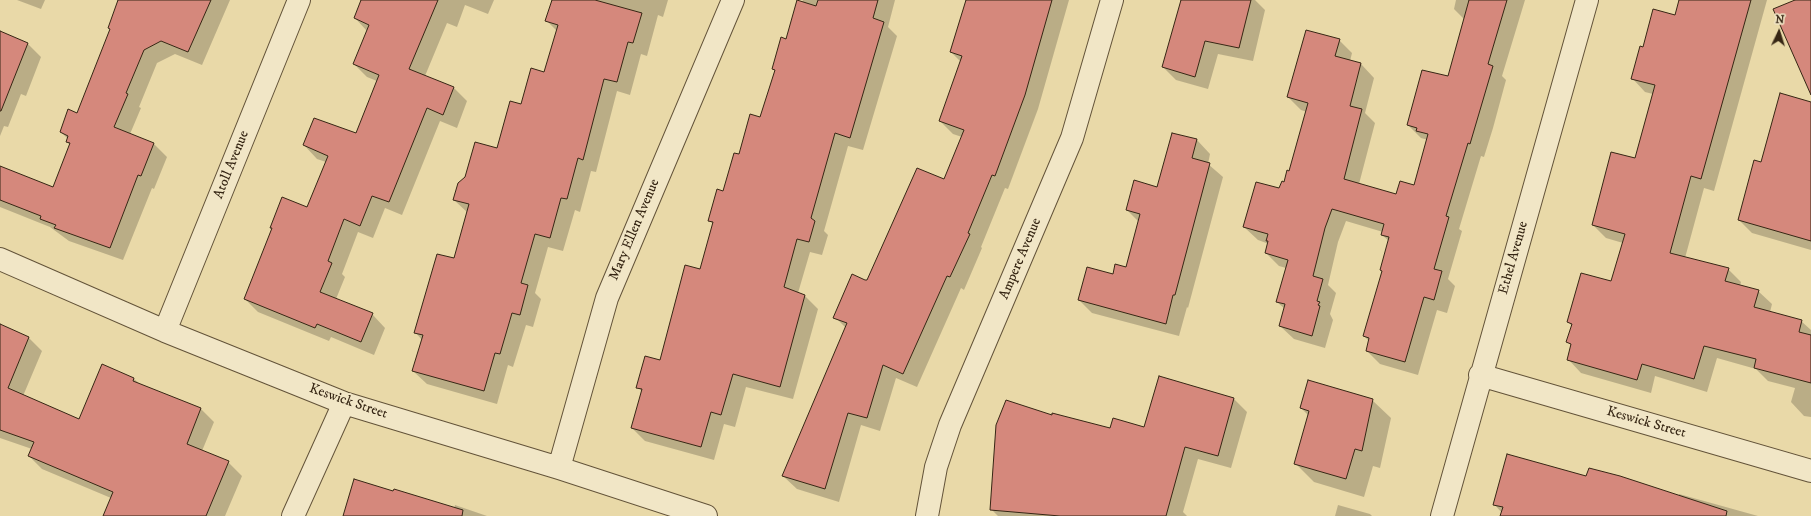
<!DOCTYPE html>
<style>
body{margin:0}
#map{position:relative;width:1811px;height:516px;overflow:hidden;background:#e9d9a8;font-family:"IM FELL DW Pica",serif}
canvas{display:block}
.north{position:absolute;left:1759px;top:12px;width:40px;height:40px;-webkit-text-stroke:3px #f1e6c6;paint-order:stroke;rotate:4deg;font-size:11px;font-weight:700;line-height:16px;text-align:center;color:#362614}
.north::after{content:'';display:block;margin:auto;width:14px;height:18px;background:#362614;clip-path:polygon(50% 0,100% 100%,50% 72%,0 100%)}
</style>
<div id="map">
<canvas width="1811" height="516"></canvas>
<div class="north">N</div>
</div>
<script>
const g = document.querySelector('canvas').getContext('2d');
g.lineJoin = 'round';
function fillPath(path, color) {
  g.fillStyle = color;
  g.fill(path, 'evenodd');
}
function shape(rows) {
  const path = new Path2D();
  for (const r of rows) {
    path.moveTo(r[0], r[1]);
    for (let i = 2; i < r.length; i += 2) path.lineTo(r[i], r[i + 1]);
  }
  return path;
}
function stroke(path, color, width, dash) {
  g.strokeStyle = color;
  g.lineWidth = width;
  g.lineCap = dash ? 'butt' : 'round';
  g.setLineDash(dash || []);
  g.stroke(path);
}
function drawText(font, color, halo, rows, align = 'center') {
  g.font = font + ' "IM FELL DW Pica",serif';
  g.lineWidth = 3.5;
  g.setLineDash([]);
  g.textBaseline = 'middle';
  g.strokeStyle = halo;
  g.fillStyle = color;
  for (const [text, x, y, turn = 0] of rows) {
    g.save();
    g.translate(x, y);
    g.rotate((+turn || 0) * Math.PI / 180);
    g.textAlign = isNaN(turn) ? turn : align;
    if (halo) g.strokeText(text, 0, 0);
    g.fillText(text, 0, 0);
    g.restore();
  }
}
const shadow = shape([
 [17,0,45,0,41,9],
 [119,0,230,0,202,65,175,54,157,63,139,107,141,108,130,134,154,144,167,157,154,189,152,188,123,260,69,241,50,227,0,207,0,167,53,188,70,145,67,142,68,139,61,132,78,114,111,29],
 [362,0,494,0,488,14,465,5,457,27,447,23,425,76,454,88,467,101,457,128,440,121,402,215,385,208,373,238,358,232,342,274,345,277,336,299,372,314,385,328,374,355,331,337,329,341,258,312,245,299,272,229,271,227,308,209,326,162,317,159,304,145,356,134,377,81,367,77,354,64,367,31,355,18],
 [553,0,668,0,663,17,658,15,647,56,641,54,630,95,617,91,596,172,591,171,580,212,575,210,563,251,548,247,535,293,541,299,533,327,526,325,513,367,508,365,497,404,427,384,413,371,422,340,415,332,454,260,468,213,454,200,498,149,522,105,545,73,557,31,547,21],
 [803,0,895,0,888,27,897,36,863,150,848,146,824,231,828,235,822,255,810,252,798,293,804,295,818,309,793,399,746,387,735,427,724,424,714,460,645,441,632,428,642,392,638,387,661,361,701,271,714,225,709,220,724,192,740,155,761,118,775,70,774,69],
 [967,0,1069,0,1038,109,1008,189,1005,188,981,247,982,248,964,290,961,288,917,387,896,378,880,431,861,425,839,502,797,489,783,476,846,328,835,317,865,281,868,280,945,180,962,137,953,134,940,121,961,62,951,52],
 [1182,0,1255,0,1265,10,1253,61,1218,54,1208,89,1176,80,1163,67],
 [1456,0,1525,0,1502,76,1506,80,1493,128,1484,157,1481,156,1459,229,1462,231,1448,279,1455,286,1447,313,1437,310,1418,375,1380,364,1367,351,1369,341,1364,336,1383,272,1381,270,1389,241,1382,235,1383,232,1346,221,1338,242,1328,285,1336,293,1330,314,1333,320,1325,348,1294,339,1280,326,1285,309,1277,302,1286,268,1279,266,1266,253,1269,244,1258,240,1244,227,1280,190,1290,172,1307,112,1301,110,1288,97,1339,40,1352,53,1350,61,1361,64,1374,78,1365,113,1375,123,1359,184,1397,195,1415,187,1428,140,1421,138,1408,125,1449,77,1465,20,1454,9],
 [1680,0,1767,0,1714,191,1704,188,1685,258,1728,269,1741,282,1740,286,1758,291,1772,304,1770,312,1801,321,1811,330,1811,417,1804,416,1791,402,1795,388,1768,381,1756,369,1717,358,1707,392,1655,376,1651,393,1581,373,1568,359,1572,346,1568,342,1572,326,1568,322,1612,282,1623,243,1606,238,1593,225,1635,160,1653,94,1645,92,1632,78,1643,48,1675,16],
 [0,32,28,44,41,57,26,96,21,94,8,127,4,126,0,136],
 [1811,103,1811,250,1752,233,1739,220,1761,164],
 [1173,134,1197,140,1210,154,1208,164,1223,177,1188,308,1187,307,1179,336,1092,313,1079,300,1126,268,1139,222,1127,210,1158,188],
 [0,325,28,337,42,351,23,396,80,420,134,379,140,384,201,409,214,422,202,451,228,462,242,476,225,516,104,516,111,498,42,469,29,456,32,449,0,438],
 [1160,378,1234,399,1247,412,1231,468,1198,459,1183,512,1187,516,998,516,991,509,1053,416,1111,430,1145,428],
 [1372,400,1391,418,1380,468,1373,466,1364,497,1314,482,1296,464,1309,416,1301,408],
 [1587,478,1679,496,1679,494,1758,516,1502,516,1502,513,1494,504],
 [455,505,487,516,344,516,454,509],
 [1338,505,1370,514,1372,516,1335,516]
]);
const building = shape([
 [118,0,211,0,188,52,161,41,144,50,126,93,128,94,114,127,154,143,141,176,138,175,110,248,54,228,56,225,40,219,41,216,0,200,0,166,53,187,70,143,66,142,68,136,60,132,68,109,77,113,110,29,108,28,118,0],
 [361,0,438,0,409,69,454,87,443,115,427,108,389,202,372,196,360,226,344,219,328,261,332,263,320,292,373,313,361,342,317,324,315,328,244,299,272,228,270,228,282,197,307,207,328,156,303,145,314,118,356,133,379,75,353,64,369,25,354,18,361,0],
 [552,0,595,0,642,13,633,43,628,42,617,82,604,79,583,160,578,158,567,199,561,198,550,238,535,234,521,283,528,285,520,315,512,313,500,354,495,353,484,391,412,371,423,335,414,333,437,254,454,258,469,204,453,200,458,183,465,177,475,142,497,148,510,101,521,104,531,68,544,72,558,25,545,21,552,0],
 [797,0,816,6,818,0,878,0,873,18,884,22,850,138,835,133,811,218,815,221,809,242,797,239,784,287,805,295,780,387,733,374,721,415,711,412,701,447,631,428,642,389,636,388,645,356,660,360,685,265,700,269,713,222,708,221,717,189,723,191,734,153,739,154,750,114,760,117,775,70,772,69,781,37,786,39,797,0],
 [966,0,1052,0,1025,95,995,176,992,175,968,233,970,234,950,277,947,276,903,374,883,365,867,418,848,413,825,489,782,476,847,323,833,318,852,274,865,280,867,280,917,168,944,179,964,130,939,121,962,56,950,52,966,0],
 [1181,0,1251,0,1239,48,1205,41,1195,77,1162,67,1181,0],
 [1469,0,1507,0,1488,64,1493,66,1470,144,1468,143,1446,216,1449,217,1434,269,1442,271,1434,300,1424,297,1405,362,1366,351,1369,338,1363,336,1382,271,1380,270,1389,237,1381,235,1384,224,1332,209,1325,228,1313,276,1323,279,1317,301,1320,302,1318,305,1320,306,1312,336,1279,326,1285,304,1276,302,1288,260,1265,253,1268,241,1266,241,1268,234,1243,227,1256,182,1279,188,1282,181,1284,182,1287,170,1289,171,1308,103,1287,97,1306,30,1340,39,1335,56,1361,63,1350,106,1362,109,1344,179,1396,194,1400,181,1414,185,1428,134,1416,131,1417,128,1407,125,1422,70,1448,76,1469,0],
 [1679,0,1751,0,1701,179,1691,176,1670,253,1729,268,1725,281,1759,290,1754,307,1802,320,1799,332,1811,335,1811,383,1754,368,1756,359,1704,346,1694,379,1642,364,1637,380,1567,360,1571,344,1566,342,1572,324,1567,322,1581,273,1611,281,1625,234,1592,225,1611,152,1635,158,1655,85,1631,79,1640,46,1643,47,1653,9,1675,15,1679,0],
 [1795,0,1811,0,1811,95,1773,9,1795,0],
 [0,31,28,43,1,111,0,111,0,31],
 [1780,93,1811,102,1811,241,1738,220,1754,160,1761,162,1780,93],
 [1172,133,1197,139,1192,158,1210,163,1175,295,1173,295,1166,324,1078,300,1087,267,1113,274,1115,264,1126,267,1140,214,1126,210,1134,180,1157,187,1172,133],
 [0,324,29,337,8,388,79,419,102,364,134,378,133,381,201,408,187,444,229,461,206,516,103,516,113,492,28,456,34,442,0,430,0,324],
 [1159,376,1234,398,1218,456,1185,447,1166,516,1060,516,990,510,996,425,1006,400,1052,415,1052,413,1110,428,1113,418,1144,427,1159,376],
 [1308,380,1373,399,1362,451,1355,449,1346,479,1294,464,1309,411,1300,408,1308,380],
 [1507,454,1586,476,1589,468,1620,476,1727,511,1726,516,1500,516,1503,507,1493,505,1507,454],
 [354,479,393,491,394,489,463,510,462,516,343,516,354,479]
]);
const street = shape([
 [0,259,165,331,344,403,559,468,706,516],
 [165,331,299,0],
 [1480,375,1811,471],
 [559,468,607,298,733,0],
 [293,516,344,403],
 [927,516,936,467,950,425,1072,138,1112,0],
 [1442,516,1587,0]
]);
const streetNames = [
 ["Atoll Avenue",232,165,-68],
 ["Mary Ellen Avenue",635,230,-67],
 ["Ethel Avenue",1514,258,-74],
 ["Ampere Avenue",1021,259,-67],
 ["Keswick Street",348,402,19],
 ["Keswick Street",1646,423,16]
];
fillPath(shadow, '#0003');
fillPath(building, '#d5887c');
stroke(building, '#362614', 1);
stroke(street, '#635339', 24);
stroke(street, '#f1e6c6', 22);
drawText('14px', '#362614', '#f1e6c6', streetNames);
</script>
